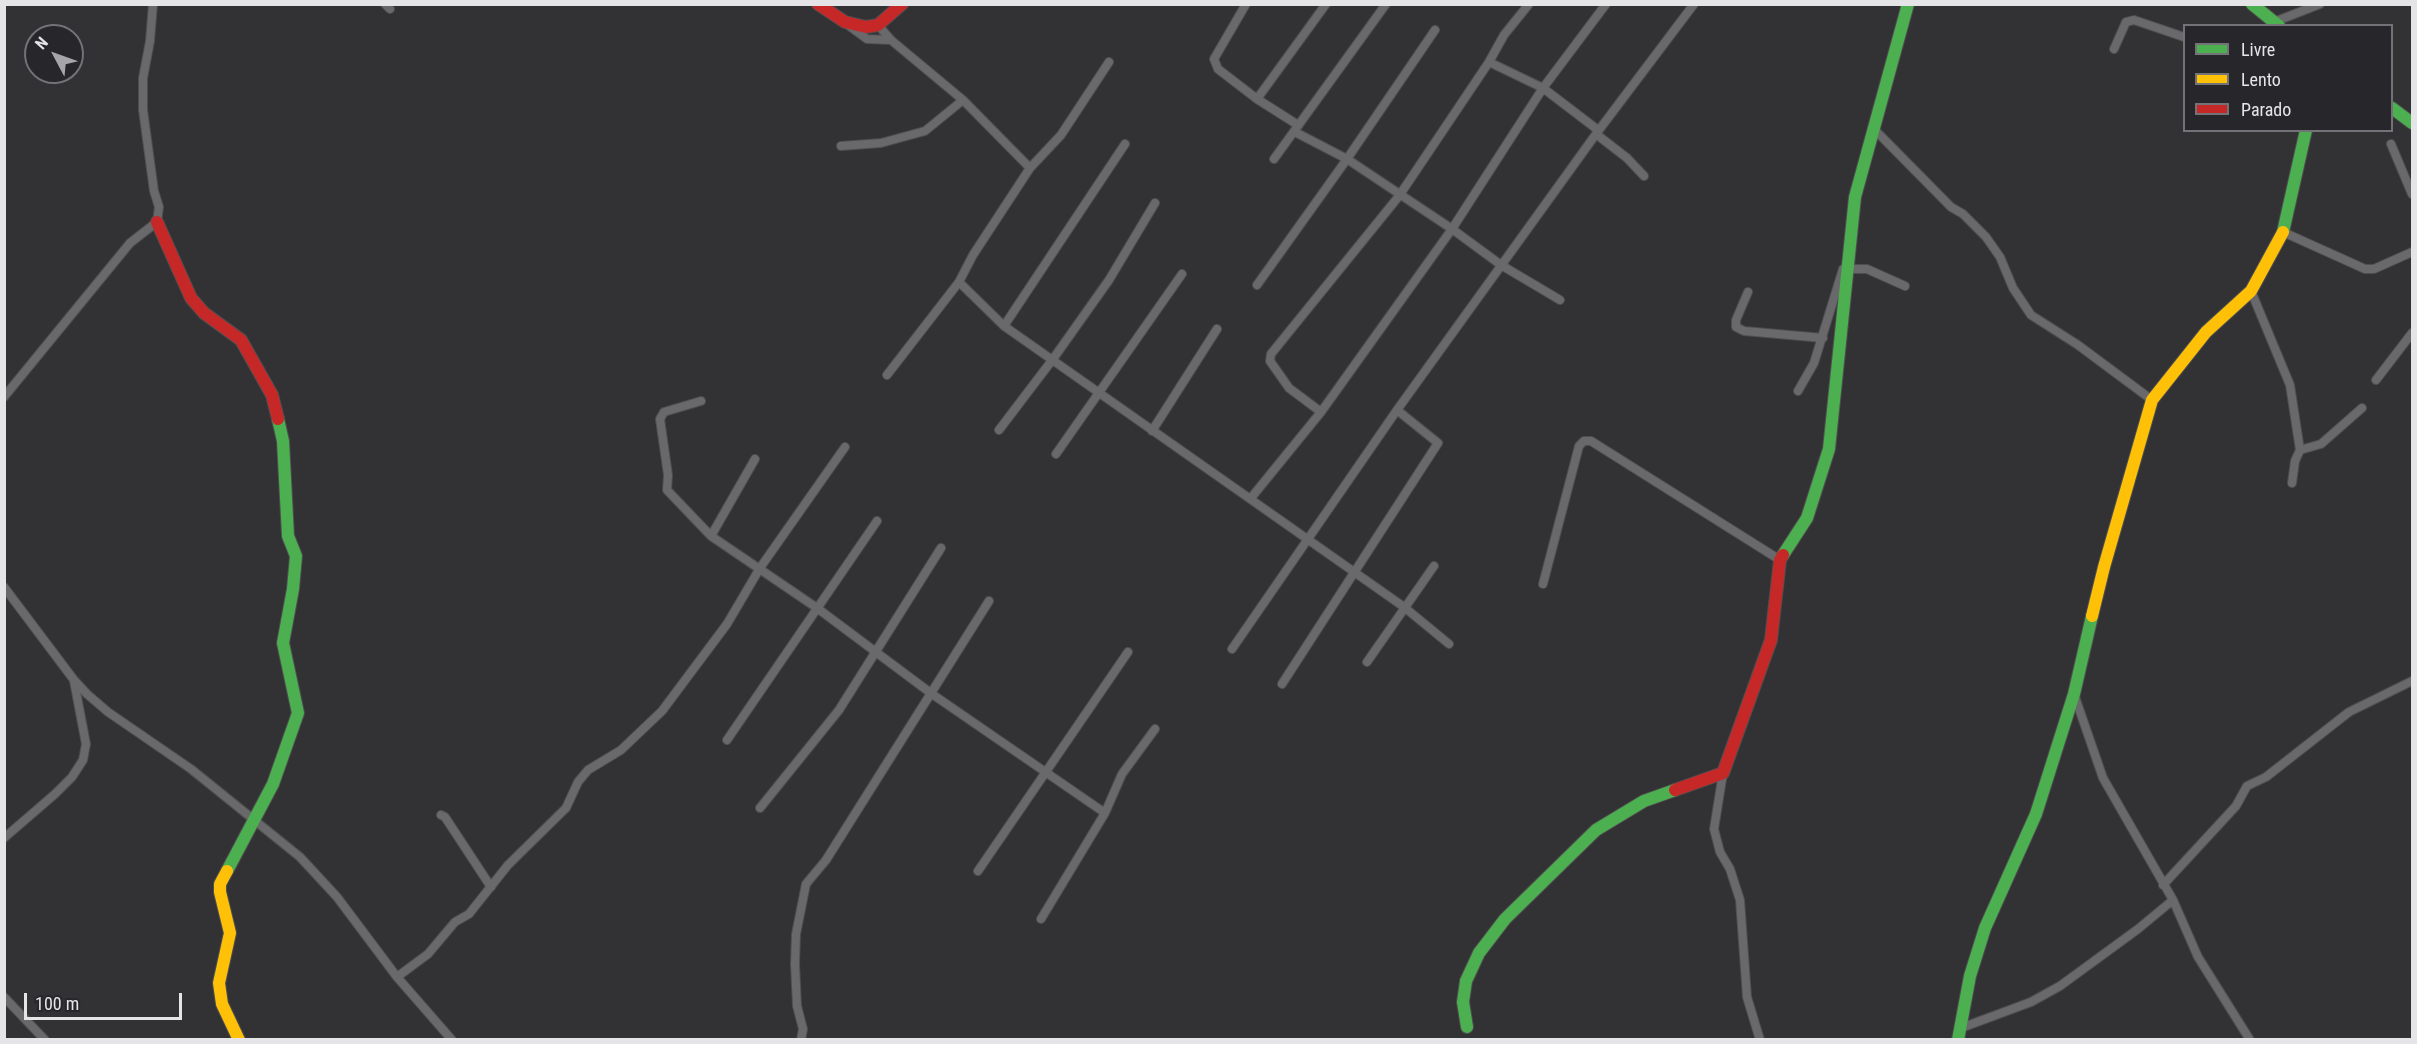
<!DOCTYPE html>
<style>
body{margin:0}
#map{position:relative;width:2417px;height:1044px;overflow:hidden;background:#323133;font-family:"Roboto Condensed",sans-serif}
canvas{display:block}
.frame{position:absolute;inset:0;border:6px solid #e5e5e7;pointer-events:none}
.legend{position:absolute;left:2183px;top:24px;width:210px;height:108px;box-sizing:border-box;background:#27262a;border:2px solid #737276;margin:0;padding:8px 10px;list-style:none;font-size:18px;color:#e5e5e7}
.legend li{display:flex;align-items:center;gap:12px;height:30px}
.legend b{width:30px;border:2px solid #737276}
.north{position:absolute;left:24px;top:24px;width:60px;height:60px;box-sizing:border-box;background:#27262a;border:2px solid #737276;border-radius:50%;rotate:311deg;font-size:16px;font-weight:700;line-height:24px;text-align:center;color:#e5e5e7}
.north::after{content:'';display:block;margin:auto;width:21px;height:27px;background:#a6a6a8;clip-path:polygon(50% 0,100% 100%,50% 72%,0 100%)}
.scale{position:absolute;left:24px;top:993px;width:158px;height:27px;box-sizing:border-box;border:3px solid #e5e5e7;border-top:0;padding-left:8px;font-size:18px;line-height:21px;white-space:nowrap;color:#e5e5e7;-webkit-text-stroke:4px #27262a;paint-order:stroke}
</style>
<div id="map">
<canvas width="2417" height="1044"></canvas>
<div class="frame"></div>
<ul class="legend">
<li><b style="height:8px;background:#4caf50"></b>Livre</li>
<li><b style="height:8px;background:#ffc107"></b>Lento</li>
<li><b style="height:8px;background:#c62828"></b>Parado</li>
</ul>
<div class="north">N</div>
<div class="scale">100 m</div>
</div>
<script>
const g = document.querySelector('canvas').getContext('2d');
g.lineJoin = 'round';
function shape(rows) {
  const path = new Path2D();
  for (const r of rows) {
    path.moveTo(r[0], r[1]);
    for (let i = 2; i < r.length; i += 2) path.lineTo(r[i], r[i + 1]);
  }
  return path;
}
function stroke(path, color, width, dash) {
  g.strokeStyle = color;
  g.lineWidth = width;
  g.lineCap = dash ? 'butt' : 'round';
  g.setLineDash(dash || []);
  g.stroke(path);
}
const street = shape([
 [385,4,390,9],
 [1246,4,1214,59,1218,69,1257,99,1298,125],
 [2274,22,2320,4],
 [848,25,867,39,891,40],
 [878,25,891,40,963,100,1030,168],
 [2114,49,2126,22,2134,20,2184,37],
 [1489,62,1543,88,1598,130],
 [1257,99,1326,4],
 [1873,128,1951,207,1963,214,1986,237,2000,257,2013,288,2031,315,2078,345,2152,400],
 [1295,132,1347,159,1452,229,1501,265,1560,300],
 [1596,134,1627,158,1644,176],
 [2391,144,2412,194],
 [841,146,881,143,925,131,963,100],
 [1274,159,1386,4],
 [2283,232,2365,269,2374,269,2412,252],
 [959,282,1004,326,1404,607,1449,644],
 [1257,285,1347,159,1435,30],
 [2251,291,2290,385,2300,450,2295,461,2292,483],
 [1748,292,1736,320,1736,327,1744,331,1823,338],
 [1004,326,1125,144],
 [887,375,959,282,973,255,1030,168,1061,135,1109,62],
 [2376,380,2412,333],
 [1798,391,1814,363,1843,269,1867,269,1905,286],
 [4,397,130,243,157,222,159,207,154,191,143,110,143,78,150,41,153,4],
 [701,401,664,412,660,419,668,475,667,490,711,536,817,608,932,694,1105,813,1041,919],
 [1321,412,1289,388,1270,361,1271,354,1399,196,1489,62,1504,35,1529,4],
 [999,430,1053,359,1109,280,1155,203],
 [1152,431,1217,329],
 [2300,450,2321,444,2362,408],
 [1056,454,1182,274],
 [1251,498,1321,412,1452,229,1543,88,1606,4],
 [711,536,755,459],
 [1543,584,1579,446,1584,441,1591,441,1780,560],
 [4,587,74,680,87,694,108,712,191,769,300,857,337,897,397,977,452,1040],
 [1232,649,1397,410,1596,134,1694,4],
 [1367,662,1434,566],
 [1282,684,1438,443,1397,410],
 [2074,694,2103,778,2173,900,2198,957,2250,1040],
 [727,740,877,521],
 [1723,773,1714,829,1720,852,1730,869,1740,900,1747,997,1760,1040],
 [760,808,839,710,941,548],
 [1105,813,1122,774,1155,729],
 [441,815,445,817,491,887],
 [4,838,55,794,72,777,83,760,86,744,74,681],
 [978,871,1128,652],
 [2163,885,2236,806,2247,786,2266,777,2349,712,2412,681],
 [397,977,428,954,455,922,469,914,508,865,566,808,578,782,588,770,621,750,662,711,727,624,760,568,845,447],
 [4,997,45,1040],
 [1961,1028,2031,1002,2060,986,2138,929,2173,900],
 [801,1040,803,1029,797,1006,795,964,796,934,806,884,826,860,989,601]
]);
const fast = shape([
 [2252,4,2279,26],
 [2392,108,2412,123],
 [2283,232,2306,130],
 [1783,555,1807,518,1829,449,1855,197,1908,4],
 [227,871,273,784,298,713,283,643,293,589,296,556,288,536,283,441,278,419],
 [1467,1027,1463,1002,1466,981,1479,953,1505,919,1596,830,1644,801,1675,790],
 [1958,1040,1970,976,1985,928,2036,814,2074,694,2092,616]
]);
const slow = shape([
 [2092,616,2104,567,2152,400,2206,332,2251,291,2283,232],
 [227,871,220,884,220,892,230,933,219,983,222,1004,239,1040]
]);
const jam = shape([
 [818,4,845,22,866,27,878,25,902,4],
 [157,222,191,298,204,313,241,340,272,395,278,419],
 [1675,790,1723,773,1771,640,1780,560,1783,555]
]);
stroke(street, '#4e4e50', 10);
stroke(fast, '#4e4e50', 14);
stroke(slow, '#4e4e50', 14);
stroke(jam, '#4e4e50', 14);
stroke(street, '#69686a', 8);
stroke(fast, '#4caf50', 12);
stroke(slow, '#ffc107', 12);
stroke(jam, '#c62828', 12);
</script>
